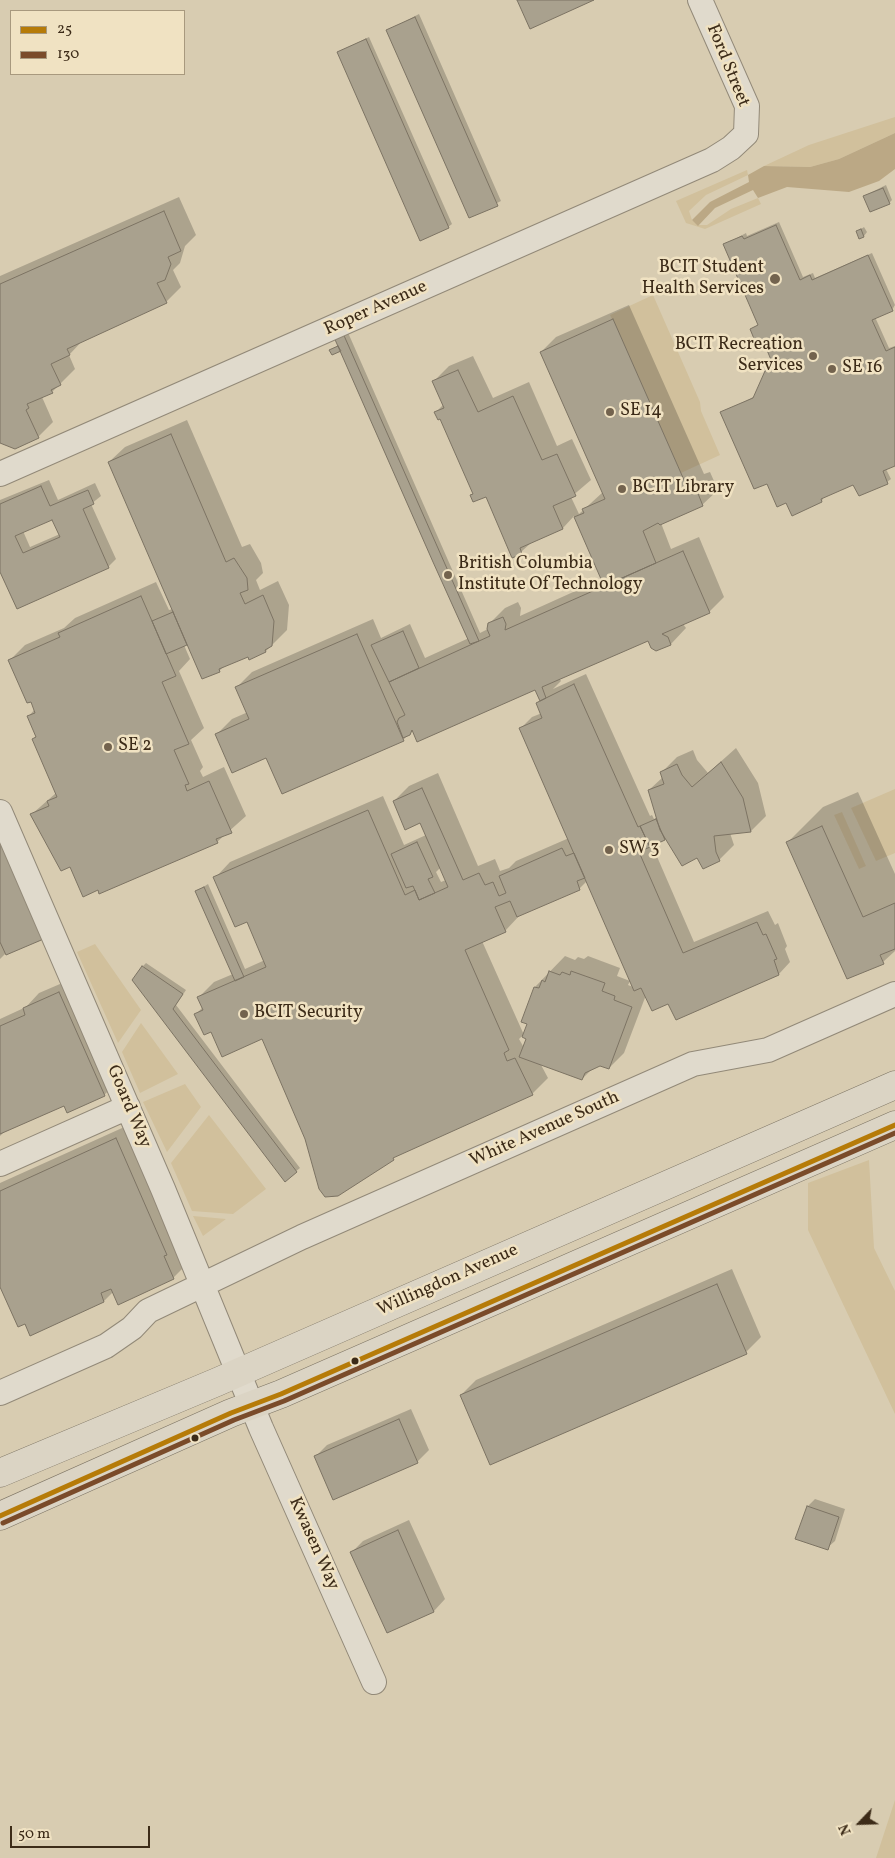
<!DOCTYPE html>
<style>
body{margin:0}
#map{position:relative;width:895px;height:1858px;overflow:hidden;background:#d8ccb1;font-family:Vollkorn,serif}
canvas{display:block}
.legend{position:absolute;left:10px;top:10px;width:175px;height:65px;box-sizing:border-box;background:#f0e2c2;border:1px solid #a8997e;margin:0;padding:6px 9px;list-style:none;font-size:15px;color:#3c2b18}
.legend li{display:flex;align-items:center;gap:10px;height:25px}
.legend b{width:25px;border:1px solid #a8997e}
.north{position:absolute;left:835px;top:1798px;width:50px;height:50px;-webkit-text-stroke:4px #f0e2c2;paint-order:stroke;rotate:246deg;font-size:14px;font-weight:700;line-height:20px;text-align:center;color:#3c2b18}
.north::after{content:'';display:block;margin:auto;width:18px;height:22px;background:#3c2b18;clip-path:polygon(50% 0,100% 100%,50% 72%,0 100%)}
.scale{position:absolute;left:10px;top:1826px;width:140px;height:22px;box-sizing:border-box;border:2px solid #3c2b18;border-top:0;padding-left:6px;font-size:15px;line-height:18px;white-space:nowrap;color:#3c2b18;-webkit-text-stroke:4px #f0e2c2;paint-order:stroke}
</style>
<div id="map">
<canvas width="895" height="1858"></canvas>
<ul class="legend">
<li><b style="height:6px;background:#b67b08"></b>25</li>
<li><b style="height:6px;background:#7a4b2a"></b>130</li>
</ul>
<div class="north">N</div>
<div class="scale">50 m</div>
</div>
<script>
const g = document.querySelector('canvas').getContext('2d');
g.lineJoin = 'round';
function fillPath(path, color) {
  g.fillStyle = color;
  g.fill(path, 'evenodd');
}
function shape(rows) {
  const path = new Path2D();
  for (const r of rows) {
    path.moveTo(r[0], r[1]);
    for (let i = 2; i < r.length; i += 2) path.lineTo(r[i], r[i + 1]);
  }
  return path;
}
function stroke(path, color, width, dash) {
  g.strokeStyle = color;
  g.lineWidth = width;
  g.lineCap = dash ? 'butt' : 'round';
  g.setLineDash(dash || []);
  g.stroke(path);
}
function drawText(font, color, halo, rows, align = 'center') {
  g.font = font + ' Vollkorn,serif';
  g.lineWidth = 5;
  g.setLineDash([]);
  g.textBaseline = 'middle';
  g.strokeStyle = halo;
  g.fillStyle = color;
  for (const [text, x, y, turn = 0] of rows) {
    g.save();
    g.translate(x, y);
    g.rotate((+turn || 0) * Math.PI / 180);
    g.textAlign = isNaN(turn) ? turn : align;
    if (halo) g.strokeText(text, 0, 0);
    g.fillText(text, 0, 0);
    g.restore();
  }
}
const green = shape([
 [895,117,895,133,839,159,810,167,764,166,809,145],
 [747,170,748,175,706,195,689,211,692,220,698,225,707,225,731,209,758,198,761,204,705,229,686,223,676,201],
 [653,295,700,402,701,411,720,455,681,473,610,315],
 [895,789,895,853,876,861,851,808],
 [842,812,866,866,859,869,834,815],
 [95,944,141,1010,118,1043,77,952],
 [141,1023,178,1074,140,1093,122,1052],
 [185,1084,201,1107,167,1152,143,1102],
 [209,1115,266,1189,233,1214,192,1211,171,1163],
 [869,1160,874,1248,895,1291,895,1414,808,1230,808,1183],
 [193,1216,226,1219,203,1236],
 [895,1800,895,1858,876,1858]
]);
const water = shape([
 [895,133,895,169,879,181,849,192,787,187,758,198,753,190,715,208,698,226,692,220,710,202,749,182,748,175,764,166,810,167,839,159]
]);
const shadow = shape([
 [419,14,501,201,470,217,388,30],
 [369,37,452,224,448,227,338,52],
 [886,185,892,200,889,203,864,196],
 [179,197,196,235,185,246,180,263,173,270,181,287,166,302,84,339,69,355,75,369,52,392,42,397,53,422,38,437,0,442,0,276],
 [779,222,803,277,813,273,815,278,872,253,895,305,892,310,875,317,889,348,895,346,895,465,886,469,891,479,887,482,854,483,824,496,822,501,786,501,767,483,722,413,755,396,766,371,775,365,764,342,751,329,759,324,724,245,746,233,747,236],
 [864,227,867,232,864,236,857,232],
 [629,305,704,474,710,472,718,490,702,505,661,523,671,549,699,537,724,597,709,612,683,624,686,628,671,644,656,649,648,639,559,678,561,681,553,689,586,674,650,816,652,815,654,819,656,818,649,790,663,777,662,772,677,757,693,750,697,760,708,773,736,748,758,783,766,816,751,831,730,833,734,845,719,860,699,857,665,839,652,845,694,942,768,911,775,925,778,923,787,946,785,949,790,962,779,974,677,1018,669,1002,646,995,624,1053,609,1068,600,1065,593,1068,582,1079,540,1063,548,1078,532,1094,398,1154,333,1197,326,1196,307,1139,262,1037,212,1031,196,1014,203,1007,199,997,214,982,233,974,197,891,208,884,245,969,265,960,247,921,215,878,230,862,383,796,404,845,426,835,420,822,394,801,409,786,438,773,478,866,495,859,500,871,509,868,516,861,569,838,521,728,532,717,542,713,537,703,541,700,536,688,413,730,403,740,267,756,217,734,232,719,248,712,237,687,252,672,373,619,381,638,410,624,425,658,469,638,342,349,331,350,339,345,346,328,480,633,488,629,489,624,505,608,518,602,521,608,520,616,602,579,574,516,563,528,533,541,521,552,486,495,471,495,474,493,441,417,436,412,444,404,434,381,449,366,473,356,493,398,529,382,557,446,572,439,591,480,571,497,579,514,603,492,541,352,556,337],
 [441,867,446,880,441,882,436,872],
 [587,881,633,987,628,985,630,981,617,976,620,968,588,956,584,959,578,957,575,960,565,956,535,987,529,1023,524,1035,482,941,505,931,520,915,579,889],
 [522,1036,527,1038,523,1046,519,1039],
 [187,420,242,547,250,544,261,563,263,573,256,580,260,590,278,581,289,605,287,630,266,651,248,655,226,665,219,671,188,643,184,645,190,659,179,671,204,728,191,740,203,767,200,771,203,777,224,767,246,816,217,842,71,866,32,814,56,793,33,739,36,736,28,717,35,709,10,660,25,645,64,628,75,618,156,582,169,610,173,609,109,462,125,447],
 [49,480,58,500,95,483,101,496,91,504,116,559,108,567,0,568,0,500],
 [53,518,60,534,30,547,23,531],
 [858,792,895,874,895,951,883,962,788,842,823,807],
 [6,801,60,921,45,937,5,954,0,959,0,803],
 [146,963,186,990,176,1005,300,1168,285,1180,143,966],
 [74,978,120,1080,104,1095,65,1104,5,1131,0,1136,0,1019,26,1007,39,993],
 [131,1124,188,1263,173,1278,113,1292,104,1301,31,1334,0,1284,0,1183],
 [732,1269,761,1337,746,1352,461,1395,476,1380],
 [411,1409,429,1450,417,1462,316,1456,327,1445],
 [815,1499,845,1509,835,1541,827,1548,808,1506],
 [409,1520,445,1599,434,1611,387,1632,352,1552,363,1541]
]);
const building = shape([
 [517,0,594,0,530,29,517,0],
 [415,17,498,206,469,218,386,30,415,17],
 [366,39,449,228,420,241,337,52,366,39],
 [883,188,890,204,870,212,863,196,883,188],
 [164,211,181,251,168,257,171,264,165,280,157,283,167,303,67,349,70,355,51,364,61,385,51,390,53,393,27,404,29,408,26,410,39,438,15,449,0,443,0,284,164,211],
 [776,225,800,280,810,275,812,280,868,255,893,311,872,320,886,351,895,347,895,466,883,471,888,484,859,496,853,485,821,499,822,502,792,516,786,503,777,507,767,484,754,489,720,412,753,398,765,371,774,367,764,343,757,346,750,329,758,325,723,244,742,236,744,239,776,225],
 [861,229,864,237,859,239,856,231,861,229],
 [613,319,688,489,695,486,703,506,660,525,658,523,643,531,656,563,604,586,574,517,584,513,582,509,605,499,540,352,613,319],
 [342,331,479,641,470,644,433,562,333,335,342,331],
 [338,346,341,351,332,355,329,350,338,346],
 [458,370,478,412,513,396,542,460,557,454,576,496,553,506,563,529,520,548,522,554,512,558,486,497,473,502,470,495,473,494,440,419,438,420,434,412,444,408,432,381,458,370],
 [171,434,226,562,234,558,247,578,248,590,240,593,245,604,263,595,274,621,272,646,265,650,266,652,249,660,248,657,219,669,220,672,202,679,108,462,171,434],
 [41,486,50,506,88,490,94,504,83,509,109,568,17,609,0,572,0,504,41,486],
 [52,520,60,537,23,553,15,536,52,520],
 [683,551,710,613,662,634,668,637,671,645,656,651,651,648,648,641,542,687,546,698,540,701,535,690,417,742,412,730,410,735,403,738,397,722,399,718,405,715,389,682,490,636,487,629,488,623,503,617,506,624,505,630,683,551],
 [141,596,176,676,162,682,189,744,174,750,189,784,185,785,187,791,209,781,232,833,216,839,218,843,99,894,98,890,83,897,70,867,61,871,30,814,49,806,47,801,57,797,32,739,36,737,27,716,35,713,31,702,27,703,8,660,60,637,58,633,141,596],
 [173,612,187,645,166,654,152,621,173,612],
 [403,631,419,668,389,682,371,645,403,631],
 [357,634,404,741,282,794,266,758,232,773,215,734,249,719,235,687,357,634],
 [574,684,638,827,640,826,650,847,639,852,683,953,757,922,763,935,766,934,777,959,774,960,779,975,676,1020,668,1004,652,1011,641,988,634,991,519,728,542,718,536,703,574,684],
 [721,762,743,798,751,832,714,836,716,852,720,861,703,869,697,858,682,866,660,830,648,790,664,784,660,772,677,764,682,775,692,787,721,762],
 [422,788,463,880,479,873,485,885,493,882,499,896,506,893,499,876,562,848,566,856,574,853,585,878,577,881,580,890,517,917,510,901,495,907,506,932,465,950,509,1050,504,1053,507,1061,515,1058,533,1095,393,1158,394,1160,338,1196,325,1197,319,1189,305,1139,262,1039,222,1057,211,1032,204,1035,194,1014,203,1010,197,997,266,967,247,922,235,927,213,877,368,810,405,895,415,890,419,900,448,887,420,823,405,830,393,801,422,788],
 [656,819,665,840,650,847,640,826,656,819],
 [822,826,863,917,895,903,895,949,880,955,884,964,847,979,786,842,822,826],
 [0,835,46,938,6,955,0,942,0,835],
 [417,842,433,877,428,879,435,893,419,900,413,886,406,888,391,854,417,842],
 [204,887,244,977,235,981,195,891,204,887],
 [142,966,183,994,173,1009,297,1172,285,1182,132,980,142,966],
 [549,971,560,975,562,972,570,975,571,971,605,983,602,991,615,996,614,1000,632,1007,609,1069,600,1066,585,1073,582,1080,519,1057,526,1039,522,1037,527,1024,521,1022,534,987,539,988,542,980,545,982,549,971],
 [59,992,105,1096,67,1113,64,1106,0,1134,0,1026,25,1015,23,1008,59,992],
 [116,1138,167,1255,164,1256,174,1279,118,1305,111,1289,101,1293,104,1302,30,1336,25,1324,18,1327,0,1287,0,1191,116,1138],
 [717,1284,747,1354,490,1465,460,1395,717,1284],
 [399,1419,418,1463,333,1500,314,1456,399,1419],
 [807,1506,839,1517,828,1550,795,1539,807,1506],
 [398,1530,434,1612,387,1633,350,1552,398,1530]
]);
const minor = shape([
 [0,474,712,160,731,148,746,134,747,106,700,0],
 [0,812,163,1189,261,1428,374,1682],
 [0,1164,128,1107],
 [0,1393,106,1346,132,1328,148,1311,302,1237,693,1064,768,1050,895,994]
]);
const major = shape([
 [0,1473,217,1382,895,1085],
 [0,1516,231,1413,281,1394,895,1125]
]);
const bus1 = shape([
 [0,1516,231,1413,281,1394,895,1125]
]);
const bus2 = shape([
 [3,1523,234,1420,284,1401,895,1133]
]);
const markers = [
 [775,279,6,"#73634e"],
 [813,356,5,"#73634e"],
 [832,369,5,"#73634e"],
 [610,412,5,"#73634e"],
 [622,489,5,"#73634e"],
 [448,575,5,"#73634e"],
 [108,747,5,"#73634e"],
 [609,850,5,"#73634e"],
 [244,1014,5,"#73634e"],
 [355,1361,4.5,"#3c2b18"],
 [195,1438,4.5,"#3c2b18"]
];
const streetNames = [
 ["Ford Street",727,66,68],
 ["Roper Avenue",376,309,-24],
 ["Goard Way",128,1107,67],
 ["White Avenue South",545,1130,-24],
 ["Willingdon Avenue",448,1281,-24],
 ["Kwasen Way",313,1544,66]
];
const poiNames = [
 ["BCIT Student",764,269,"right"],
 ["Health Services",764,290,"right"],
 ["BCIT Recreation",803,346,"right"],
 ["Services",803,367,"right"],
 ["SE 16",842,369],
 ["SE 14",620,412],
 ["BCIT Library",632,489],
 ["British Columbia",458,565],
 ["Institute Of Technology",458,586],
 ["SE 2",118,747],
 ["SW 3",619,850],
 ["BCIT Security",254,1014]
];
fillPath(green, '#d1c09c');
fillPath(water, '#bba885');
fillPath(shadow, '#0003');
fillPath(building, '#a9a18e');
stroke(building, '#7c7363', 1);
stroke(minor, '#928978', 26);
stroke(major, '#7c7363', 29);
stroke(minor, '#e0dacc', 24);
stroke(major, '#dbd4c4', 28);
stroke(bus1, '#b67b08', 5);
stroke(bus2, '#7a4b2a', 5);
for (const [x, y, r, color] of markers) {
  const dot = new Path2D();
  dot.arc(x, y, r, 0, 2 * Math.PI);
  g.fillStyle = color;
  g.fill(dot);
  stroke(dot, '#f0e2c2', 2);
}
drawText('18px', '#3c2b18', '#f0e2c2', streetNames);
drawText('18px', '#3c2b18', '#f0e2c2', poiNames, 'left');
</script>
